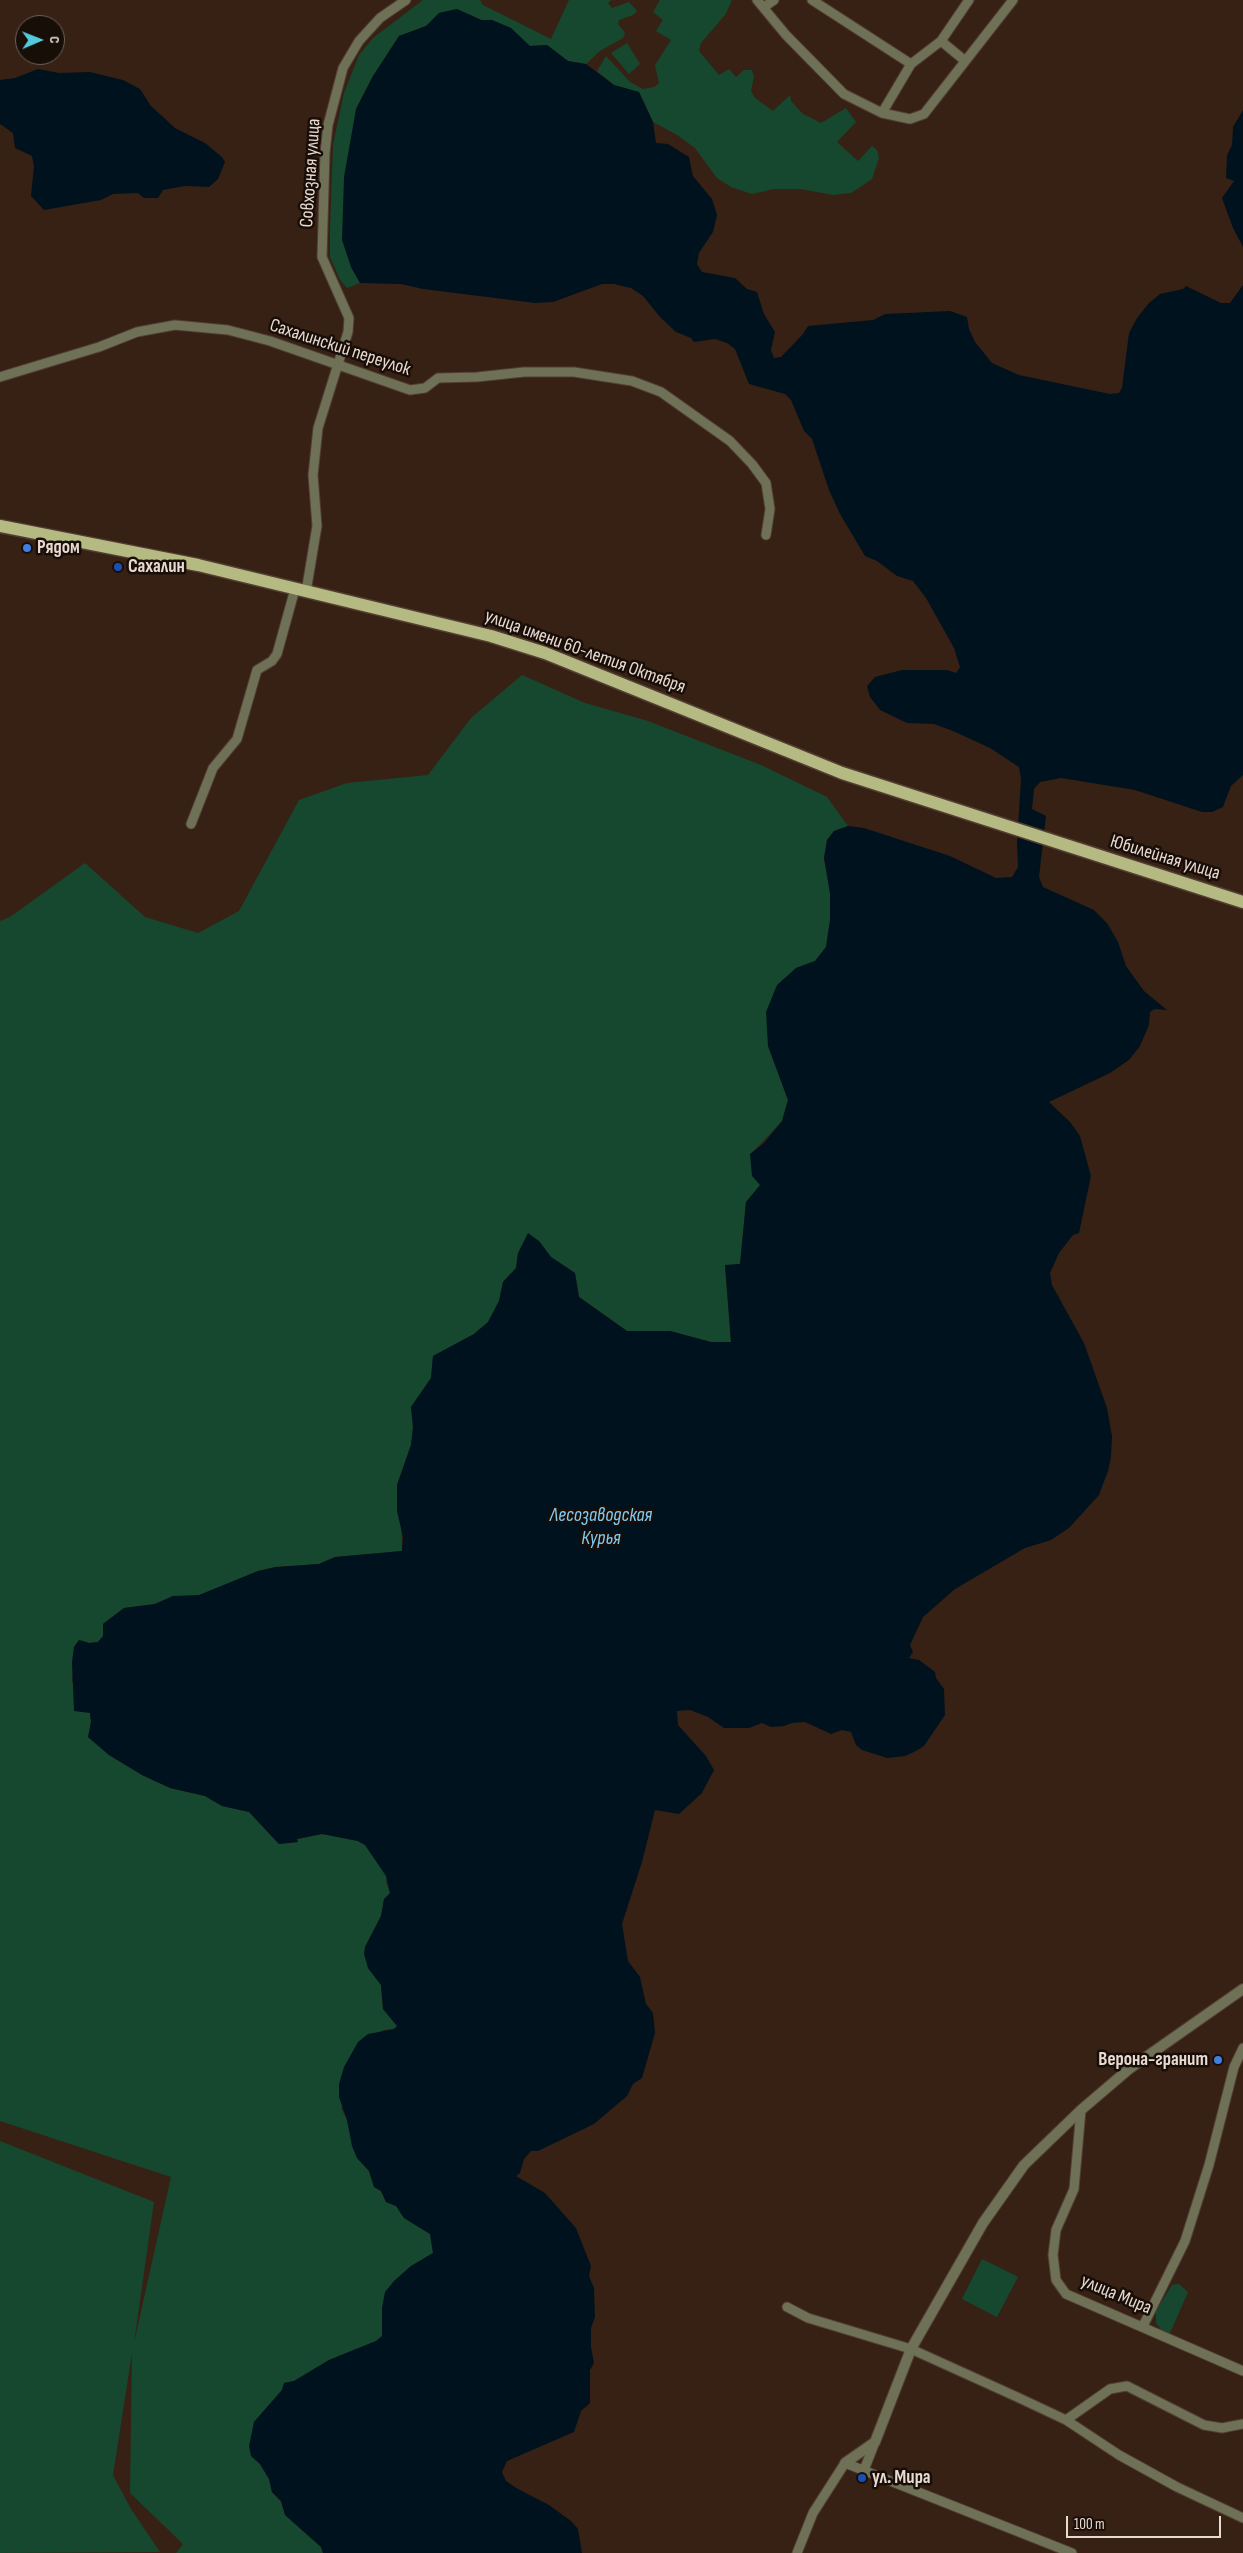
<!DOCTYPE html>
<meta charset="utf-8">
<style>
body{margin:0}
#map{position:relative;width:1243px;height:2553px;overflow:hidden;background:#372115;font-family:"Sofia Sans Condensed",sans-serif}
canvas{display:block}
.north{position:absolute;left:15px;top:15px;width:50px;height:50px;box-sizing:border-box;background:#180e08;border:1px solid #6b5f58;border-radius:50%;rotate:89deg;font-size:14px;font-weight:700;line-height:20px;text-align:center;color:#e8d9d1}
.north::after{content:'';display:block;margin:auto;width:18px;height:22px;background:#53cadc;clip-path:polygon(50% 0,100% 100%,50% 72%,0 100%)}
.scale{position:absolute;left:1066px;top:2516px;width:155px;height:22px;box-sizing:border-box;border:2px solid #e8d9d1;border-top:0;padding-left:6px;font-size:15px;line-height:18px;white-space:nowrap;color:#e8d9d1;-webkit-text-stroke:4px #180e08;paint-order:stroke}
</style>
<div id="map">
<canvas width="1243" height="2553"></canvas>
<div class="north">С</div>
<div class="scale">100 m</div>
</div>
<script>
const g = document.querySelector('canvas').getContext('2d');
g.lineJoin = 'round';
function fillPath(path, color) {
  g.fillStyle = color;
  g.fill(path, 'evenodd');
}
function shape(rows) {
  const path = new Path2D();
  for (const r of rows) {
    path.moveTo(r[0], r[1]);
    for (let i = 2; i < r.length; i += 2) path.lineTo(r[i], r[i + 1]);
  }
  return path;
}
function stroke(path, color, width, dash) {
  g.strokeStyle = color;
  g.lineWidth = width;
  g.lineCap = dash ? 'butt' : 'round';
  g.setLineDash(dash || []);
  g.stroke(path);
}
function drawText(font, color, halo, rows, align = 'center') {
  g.font = font + ' "Sofia Sans Condensed",sans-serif';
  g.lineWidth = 5;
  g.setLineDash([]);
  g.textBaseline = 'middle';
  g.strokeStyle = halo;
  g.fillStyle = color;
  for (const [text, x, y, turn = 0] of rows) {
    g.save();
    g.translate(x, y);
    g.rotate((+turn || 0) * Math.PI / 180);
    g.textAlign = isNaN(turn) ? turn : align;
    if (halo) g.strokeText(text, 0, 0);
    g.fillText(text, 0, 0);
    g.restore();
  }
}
const green = shape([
 [423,0,480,0,483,5,551,39,569,0,611,0,608,3,612,8,629,2,637,11,633,15,619,20,618,24,625,33,623,38,600,51,586,64,568,61,547,45,530,46,492,20,482,20,457,9,439,13,426,26,399,36,373,76,356,109,351,267,360,283,347,288,340,280,330,257,330,228,333,145,344,93,359,55,373,38],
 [660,0,732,0,725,15,701,43,699,51,719,75,729,69,736,77,744,70,752,70,754,77,751,91,755,98,773,111,790,95,791,101,803,114,821,123,846,108,856,122,837,142,858,161,872,146,877,150,879,158,872,179,851,193,833,195,801,189,774,189,752,194,731,187,717,178,695,148,677,135,653,122,639,92,614,85,597,71,606,56,630,82,643,89,654,87,659,83,655,65,671,40,656,31,663,20,653,12],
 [627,43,640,64,629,74,611,53],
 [522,675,585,703,648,721,761,765,827,797,848,826,834,831,827,840,824,858,830,893,830,920,826,947,815,961,796,968,768,1046,788,1100,782,1121,750,1155,761,1185,746,1202,740,1264,725,1266,731,1342,711,1342,670,1331,627,1331,579,1297,575,1273,551,1257,539,1241,518,1253,516,1268,503,1282,499,1301,488,1322,474,1334,433,1356,431,1378,411,1407,413,1427,411,1445,397,1485,397,1511,401,1522,402,1551,335,1557,319,1564,275,1567,258,1571,199,1596,173,1596,155,1604,124,1608,103,1624,103,1636,98,1642,89,1643,79,1640,74,1647,72,1681,90,1713,91,1722,88,1737,109,1755,142,1775,170,1788,205,1796,222,1806,249,1812,279,1844,298,1842,297,1839,322,1834,358,1841,365,1845,387,1876,386,1882,390,1893,384,1899,381,1916,365,1947,368,1968,381,1985,383,2009,397,2026,394,2029,383,2030,341,2108,347,2120,357,2158,369,2171,374,2187,381,2191,386,2202,396,2206,404,2218,430,2234,433,2253,411,2266,394,2281,382,2308,382,2336,376,2341,329,2360,294,2381,284,2383,282,2390,254,2422,251,2456,260,2464,269,2479,272,2492,281,2502,285,2515,321,2547,323,2553,176,2553,183,2544,130,2493,132,2353,113,2475,131,2509,160,2552,0,2553,0,2141,154,2202,134,2343,171,2177,0,2121,0,921,10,917,85,863,145,917,198,933,239,911,299,800,347,783,428,775,471,718],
 [982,2259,1018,2277,997,2317,962,2299],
 [1179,2284,1188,2292,1170,2333,1162,2331,1156,2323,1156,2311,1172,2285]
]);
const water = shape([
 [457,9,481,20,492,20,511,28,530,46,547,45,568,61,586,64,614,85,639,92,653,122,656,143,668,144,689,157,693,176,712,199,717,215,713,232,699,253,697,264,702,272,735,278,747,289,757,292,764,314,775,332,771,350,774,358,781,357,803,334,808,326,873,320,885,314,950,311,967,317,969,329,975,342,992,363,1019,375,1110,394,1119,393,1122,388,1129,333,1137,318,1149,303,1160,294,1183,289,1186,286,1221,303,1230,303,1243,285,1243,775,1231,786,1223,807,1212,812,1202,812,1135,790,1061,778,1040,782,1034,789,1032,809,1046,816,1039,877,1043,887,1094,910,1107,923,1118,942,1126,966,1144,991,1167,1010,1155,1009,1150,1012,1149,1025,1140,1046,1129,1060,1110,1073,1049,1102,1070,1122,1080,1136,1091,1176,1079,1233,1073,1235,1059,1253,1050,1273,1052,1285,1084,1343,1107,1408,1112,1436,1111,1457,1108,1471,1099,1495,1069,1528,1051,1540,1025,1548,955,1589,923,1617,910,1645,913,1652,909,1658,919,1660,935,1672,936,1678,944,1689,945,1715,924,1746,916,1751,905,1756,887,1758,862,1750,856,1745,851,1732,842,1730,831,1734,805,1722,792,1723,784,1726,771,1727,762,1723,749,1728,724,1728,708,1717,690,1710,677,1711,678,1725,706,1756,714,1770,702,1793,679,1814,655,1810,642,1862,622,1924,628,1961,640,1977,646,2004,653,2013,655,2033,642,2078,633,2084,627,2096,594,2124,538,2151,531,2151,524,2159,520,2173,516,2176,545,2193,576,2228,591,2266,589,2276,594,2288,595,2317,591,2328,591,2347,594,2363,590,2370,590,2403,581,2411,574,2432,507,2461,502,2472,506,2481,518,2489,549,2505,571,2521,578,2529,582,2553,323,2553,321,2547,285,2515,281,2501,272,2492,269,2479,260,2464,251,2456,249,2446,254,2422,282,2390,284,2383,294,2381,329,2360,376,2341,382,2336,382,2308,385,2292,394,2281,411,2266,433,2253,430,2234,404,2218,396,2206,386,2202,381,2191,374,2187,369,2171,357,2158,352,2146,347,2120,339,2097,339,2084,344,2067,358,2042,368,2034,394,2029,397,2026,383,2009,381,1985,368,1968,364,1954,365,1947,381,1916,384,1899,390,1893,386,1876,365,1845,358,1841,322,1834,297,1839,298,1842,279,1844,249,1812,222,1806,205,1796,170,1788,142,1775,109,1755,88,1737,91,1722,90,1713,74,1711,72,1662,74,1647,79,1640,89,1643,98,1642,103,1636,103,1624,124,1608,155,1604,173,1596,199,1595,258,1571,276,1567,319,1564,335,1557,402,1551,403,1537,397,1511,397,1485,411,1445,413,1427,411,1407,431,1378,433,1356,474,1334,488,1322,499,1301,503,1282,516,1268,518,1253,528,1233,539,1241,551,1257,575,1273,579,1297,627,1331,670,1331,711,1342,731,1342,725,1265,740,1264,746,1202,760,1185,752,1176,750,1154,764,1143,782,1121,788,1100,768,1046,766,1012,777,985,796,968,815,961,826,947,830,920,830,893,824,858,827,840,834,831,848,826,864,828,950,856,996,878,1012,877,1018,867,1017,842,1021,779,1019,767,990,748,953,731,934,724,907,723,880,710,870,697,867,686,875,677,902,670,947,670,956,673,960,667,954,648,926,598,913,581,897,576,877,561,865,556,840,514,829,490,812,439,804,431,791,400,785,394,749,384,735,349,727,343,715,339,694,342,691,338,676,332,660,317,643,296,631,288,614,284,602,284,553,302,535,303,423,289,401,284,360,283,351,267,342,240,344,177,356,109,373,76,399,36,426,26,439,13],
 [38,69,59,73,90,72,123,80,140,89,151,106,175,128,205,143,222,157,225,162,218,179,209,187,185,186,163,190,158,198,144,198,138,193,113,194,101,200,44,210,31,196,34,166,32,156,15,148,13,133,0,124,0,80,15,78],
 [1243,110,1243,247,1233,228,1222,198,1234,181,1226,178,1227,155,1232,145,1233,127]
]);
const minor = shape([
 [757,0,786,35,844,94,882,113,910,119,924,114,1013,0],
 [812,0,911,64,941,41,964,60],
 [764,7,774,0],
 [941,41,969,0],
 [882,113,911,64],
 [0,377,99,347,137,332,175,325,228,330,270,341,410,390,425,388,438,378,477,377,524,372,574,372,632,381,661,392,730,441,752,464,766,483,770,509,766,535],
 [306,592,317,526,313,475,318,428,348,332,349,318,322,257,325,153,328,125,343,68,359,41,380,18,406,0],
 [191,824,213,768,237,739,257,670,272,661,277,654,295,589],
 [1081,2110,1074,2189,1056,2230,1053,2255,1056,2280,1066,2294,1243,2371],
 [787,2307,808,2318,911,2349,1017,2397,1066,2420,1119,2455,1177,2487,1243,2518],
 [1143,2326,1185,2241,1209,2165,1234,2067,1243,2048],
 [1066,2420,1110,2389,1127,2386,1204,2425,1222,2428,1243,2424],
 [864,2470,875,2442],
 [797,2553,813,2513,845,2463,1072,2553]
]);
const tertiary = shape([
 [845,2463,875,2442,911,2349,983,2223,1024,2165,1081,2110,1129,2069,1243,1989]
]);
const primary = shape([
 [0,526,198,565,491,636,545,653,842,773,1243,902]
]);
const markers = [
 [27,548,5,"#3f7fe0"],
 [118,567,5,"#1a4fb4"],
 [1218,2060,5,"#3f7fe0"],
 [862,2478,5,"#1a4fb4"]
];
const streetNames = [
 ["Совхозная улица",311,173,-86],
 ["Сахалинский переулок",340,348,18],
 ["улица имени 60-летия Октября",585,652,20],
 ["Юбилейная улица",1165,858,17],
 ["улица Мира",1116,2295,23]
];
const poiNames = [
 ["Рядом",37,548],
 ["Сахалин",128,567],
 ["Верона-гранит",1208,2060,"right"],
 ["ул. Мира",872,2478]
];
const waterNames = [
 ["Лесозаводская",601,1516],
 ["Курья",601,1539]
];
fillPath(green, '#16482f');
fillPath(water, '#00121d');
stroke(minor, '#533e33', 11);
stroke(tertiary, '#533e33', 12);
stroke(primary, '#533e33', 15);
stroke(minor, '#6e7156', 9);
stroke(tertiary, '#6e7156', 10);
stroke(primary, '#b4ba82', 12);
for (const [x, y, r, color] of markers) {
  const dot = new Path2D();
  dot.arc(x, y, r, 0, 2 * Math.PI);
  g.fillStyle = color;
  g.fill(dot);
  stroke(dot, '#180e08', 2);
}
drawText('19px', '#e8d9d1', '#180e08', streetNames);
drawText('bold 19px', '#e8d9d1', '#180e08', poiNames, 'left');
drawText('italic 20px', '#80cbf5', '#180e08', waterNames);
</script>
